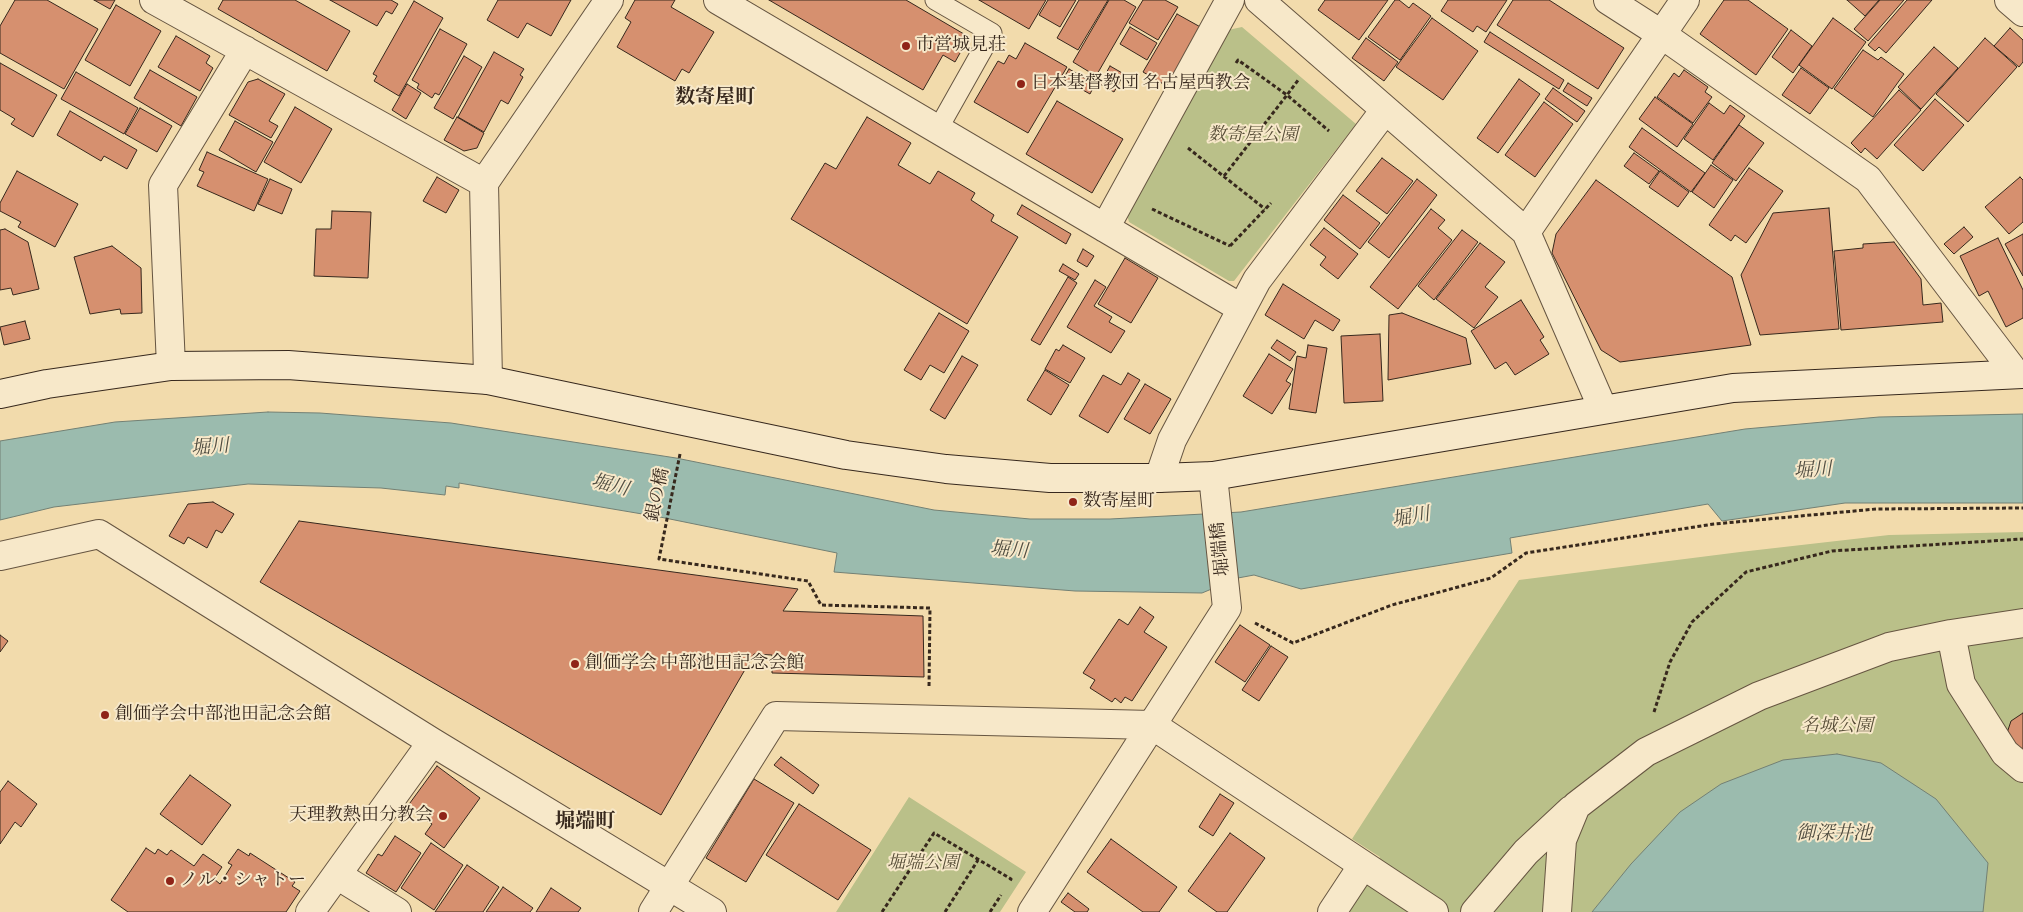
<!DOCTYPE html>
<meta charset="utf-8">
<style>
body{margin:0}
canvas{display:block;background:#f2dbac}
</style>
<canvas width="2023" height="912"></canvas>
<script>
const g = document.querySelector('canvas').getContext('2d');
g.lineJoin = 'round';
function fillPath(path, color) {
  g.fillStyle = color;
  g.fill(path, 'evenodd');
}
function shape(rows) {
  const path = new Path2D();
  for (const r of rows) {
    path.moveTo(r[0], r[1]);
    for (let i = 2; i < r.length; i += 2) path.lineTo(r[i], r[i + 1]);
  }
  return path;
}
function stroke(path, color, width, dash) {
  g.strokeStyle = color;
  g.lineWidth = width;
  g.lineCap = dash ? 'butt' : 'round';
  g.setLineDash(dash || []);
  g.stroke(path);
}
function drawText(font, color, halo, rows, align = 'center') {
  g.font = font + ' Alegreya,"Noto Serif JP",serif';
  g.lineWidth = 4;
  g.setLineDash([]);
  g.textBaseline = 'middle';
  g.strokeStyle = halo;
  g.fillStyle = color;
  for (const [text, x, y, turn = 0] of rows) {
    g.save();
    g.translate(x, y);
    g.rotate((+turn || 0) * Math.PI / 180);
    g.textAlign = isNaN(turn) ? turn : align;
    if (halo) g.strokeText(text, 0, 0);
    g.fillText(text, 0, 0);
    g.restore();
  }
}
const green = shape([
 [1242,27,1356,124,1234,281,1229,281,1129,222,1126,211,1228,30],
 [2023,532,2023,912,1345,912,1380,857,1352,839,1519,580,1740,552,1889,535],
 [909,797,1026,872,1000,912,836,912]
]);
const water = shape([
 [268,412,320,413,451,423,676,458,934,510,1030,519,1110,519,1241,512,1745,429,1879,417,2023,414,2023,503,1845,503,1722,521,1708,504,1510,538,1512,553,1301,589,1254,575,1238,578,1202,593,1075,591,834,572,837,553,660,517,459,483,459,488,446,486,445,495,381,488,248,484,54,507,0,520,0,441,115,422,268,412],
 [1837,754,1881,763,1936,799,1988,863,1983,912,1592,912,1631,864,1680,812,1721,784,1783,760,1837,754]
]);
const building = shape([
 [15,0,47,0,98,29,64,89,0,53,0,26,15,0],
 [94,0,115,0,110,9,94,0],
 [223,0,295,0,350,31,327,71,218,9,223,0],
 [330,0,391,0,398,4,392,14,386,11,377,26,330,0],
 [498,0,571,0,551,36,527,23,518,38,487,20,498,0],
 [635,0,675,0,671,7,714,32,689,73,682,69,675,81,617,47,631,22,625,18,635,0],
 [769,0,906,0,969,37,955,62,943,55,923,90,769,0],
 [979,0,1046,0,1029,29,979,0],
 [1048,0,1076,0,1060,27,1039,15,1048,0],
 [1079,0,1108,0,1078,50,1057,38,1079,0],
 [1109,0,1124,0,1136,7,1096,76,1073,62,1109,0],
 [1143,0,1165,0,1178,7,1158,40,1129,23,1143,0],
 [1325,0,1388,0,1359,40,1318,10,1325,0],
 [1395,0,1399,0,1409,8,1413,3,1431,16,1400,60,1368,37,1395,0],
 [1448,0,1507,0,1486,32,1477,26,1473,32,1441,11,1448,0],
 [1513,0,1549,0,1624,48,1598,89,1497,25,1513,0],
 [1724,0,1748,0,1788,29,1756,75,1700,34,1724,0],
 [1847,0,1879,0,1865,16,1847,0],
 [1880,0,1904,0,1868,41,1854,29,1880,0],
 [1907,0,1932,0,1886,53,1879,47,1875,51,1868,45,1907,0],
 [414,1,443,18,399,96,374,81,377,76,373,74,414,1],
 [116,5,161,31,130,86,85,60,116,5],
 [1177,14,1204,29,1170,88,1143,72,1177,14],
 [1432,18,1478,51,1443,100,1396,67,1432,18],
 [1833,18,1866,42,1832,89,1799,65,1833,18],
 [1130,27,1157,43,1147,60,1120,44,1130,27],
 [2010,28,2023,40,2023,62,2019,67,1994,46,2010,28],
 [440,29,467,44,439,95,435,93,432,98,417,88,419,84,412,80,440,29],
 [1791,30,1812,46,1793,73,1772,57,1791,30],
 [1490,32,1564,80,1559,89,1484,42,1490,32],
 [176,36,210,56,206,63,213,68,200,91,158,67,176,36],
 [1366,38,1398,62,1384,81,1352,58,1366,38],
 [1985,38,2017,67,1968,122,1936,94,1985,38],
 [1025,43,1067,67,1028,133,974,102,998,61,1004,64,1009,55,1016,59,1025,43],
 [1934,47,1958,68,1921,109,1898,87,1934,47],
 [1863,50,1878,60,1881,57,1904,74,1873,117,1834,89,1863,50],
 [494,52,524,69,520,75,523,77,508,104,501,100,484,132,458,117,494,52],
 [464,56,482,67,453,119,434,108,464,56],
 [0,63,57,95,33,137,11,124,15,119,0,110,0,63],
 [1110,66,1124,74,1114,92,1100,84,1110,66],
 [1801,68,1829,88,1810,114,1782,95,1801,68],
 [1069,69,1095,84,1090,94,1063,79,1069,69],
 [150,70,197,97,181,126,134,98,150,70],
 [1684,70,1708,87,1705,92,1712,97,1693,123,1657,97,1674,73,1679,77,1684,70],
 [76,72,138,108,124,134,61,99,76,72],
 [258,79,285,94,269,121,278,126,271,138,229,115,248,82,258,79],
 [1519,79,1540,94,1498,153,1477,138,1519,79],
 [1568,83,1592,98,1587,106,1563,91,1568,83],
 [407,84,421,93,406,119,392,110,407,84],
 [1553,88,1585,111,1577,122,1545,99,1553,88],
 [1899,90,1921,110,1877,159,1865,148,1861,153,1851,143,1899,90],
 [1655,97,1693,124,1677,147,1639,119,1655,97],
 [1935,99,1964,125,1923,171,1894,145,1935,99],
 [1057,101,1123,139,1092,193,1026,154,1057,101],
 [1544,102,1573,124,1535,177,1505,155,1544,102],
 [1709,103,1724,114,1730,105,1745,116,1713,160,1684,139,1709,103],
 [295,107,332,129,301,183,264,162,295,107],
 [140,108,172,126,157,152,125,134,140,108],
 [70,111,137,150,127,169,104,156,101,161,57,135,70,111],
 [457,117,484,133,477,148,464,151,444,140,457,117],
 [867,117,911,143,898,165,930,184,938,171,975,193,971,200,994,215,991,221,1018,237,967,324,791,219,825,163,836,169,867,117],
 [235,121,273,142,256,172,219,150,235,121],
 [1739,125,1764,143,1736,181,1712,163,1739,125],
 [1642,128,1705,173,1691,192,1629,147,1642,128],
 [207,152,268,179,254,211,197,186,204,172,199,170,207,152],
 [1634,153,1659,171,1649,184,1624,166,1634,153],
 [1382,158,1413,181,1387,214,1356,191,1382,158],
 [1711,165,1733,180,1714,208,1692,192,1711,165],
 [1749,168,1783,191,1746,243,1735,235,1731,241,1709,225,1749,168],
 [17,171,78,204,55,247,18,227,21,222,0,211,0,203,17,171],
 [1660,171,1689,192,1678,207,1649,187,1660,171],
 [437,177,459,190,446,213,423,201,437,177],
 [2020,177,2023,180,2023,222,2009,234,1985,207,2020,177],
 [270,179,292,189,282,214,258,204,270,179],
 [1417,179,1437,195,1389,258,1368,242,1417,179],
 [1596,180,1732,277,1751,345,1620,362,1601,350,1552,253,1556,234,1596,180],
 [1343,195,1380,223,1360,249,1324,220,1343,195],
 [1022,205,1071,234,1066,244,1017,214,1022,205],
 [1829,208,1839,329,1760,335,1741,275,1773,213,1829,208],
 [1431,209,1445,220,1438,228,1452,240,1398,309,1370,287,1431,209],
 [332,211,371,212,368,278,314,276,316,229,331,229,332,211],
 [1964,227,1973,237,1954,254,1944,244,1964,227],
 [1324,228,1358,254,1338,279,1320,265,1326,257,1310,245,1324,228],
 [5,229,28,242,39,289,13,295,11,288,0,290,0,230,5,229],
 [1462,230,1478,242,1434,300,1418,286,1462,230],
 [2023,234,2023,276,2005,244,2023,234],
 [1998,238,2023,290,2023,318,2006,327,1988,291,1979,296,1960,256,1998,238],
 [1894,242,1921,279,1923,305,1941,303,1943,322,1841,330,1834,251,1863,248,1863,244,1894,242],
 [1480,243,1505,262,1485,287,1498,297,1474,328,1436,299,1480,243],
 [112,246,141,268,142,313,121,314,120,309,90,314,74,257,112,246],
 [1083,249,1094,256,1087,267,1077,261,1083,249],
 [1125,258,1158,278,1131,323,1098,304,1125,258],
 [1063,264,1079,274,1075,280,1059,271,1063,264],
 [1068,277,1077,283,1040,345,1031,340,1068,277],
 [1095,280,1106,287,1094,306,1112,317,1109,322,1125,331,1111,353,1067,327,1095,280],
 [1283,284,1340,320,1333,331,1315,320,1304,339,1265,315,1283,284],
 [1521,300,1544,337,1540,340,1549,354,1515,375,1506,362,1495,369,1471,331,1521,300],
 [939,313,969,331,944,373,930,365,921,380,904,370,939,313],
 [1402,313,1466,338,1471,364,1388,380,1389,315,1402,313],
 [25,321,30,339,4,345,0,327,25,321],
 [1380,334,1383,401,1344,403,1341,336,1380,334],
 [1277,340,1296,352,1290,361,1271,348,1277,340],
 [1063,345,1085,358,1070,383,1045,369,1056,349,1059,351,1063,345],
 [1308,345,1327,348,1316,413,1289,409,1297,356,1306,358,1308,345],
 [1269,354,1293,369,1286,381,1291,384,1272,414,1243,396,1269,354],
 [962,356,978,365,945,419,930,410,962,356],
 [1045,370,1069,385,1051,415,1027,400,1045,370],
 [1128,373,1140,380,1108,433,1079,416,1103,375,1121,385,1128,373],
 [1145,384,1171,399,1150,434,1124,419,1145,384],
 [213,502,234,514,222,533,216,530,207,548,188,537,184,544,169,536,188,504,213,502],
 [299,521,798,589,783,611,923,616,924,677,772,673,772,655,754,654,661,815,260,582,299,521],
 [1140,607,1154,617,1144,632,1167,647,1132,701,1125,697,1121,703,1115,698,1112,702,1090,688,1095,680,1083,673,1119,619,1128,625,1140,607],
 [1240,625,1270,645,1245,682,1215,662,1240,625],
 [0,635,8,641,0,652,0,635],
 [1271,646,1288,657,1259,701,1242,690,1271,646],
 [2023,713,2023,758,2006,736,2011,721,2023,713],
 [781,757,819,785,813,794,774,765,781,757],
 [437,766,480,798,444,848,425,834,432,824,407,807,437,766],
 [190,775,231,805,202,845,160,814,190,775],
 [754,779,794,803,746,882,706,858,754,779],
 [8,781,37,804,21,827,15,822,0,844,0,792,8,781],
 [1220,794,1234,803,1213,836,1199,827,1220,794],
 [799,804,871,850,838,900,766,855,799,804],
 [1230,833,1265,858,1227,912,1217,912,1188,891,1230,833],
 [395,836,421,853,396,892,366,873,378,854,382,856,395,836],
 [1111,839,1177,887,1159,912,1143,912,1087,872,1111,839],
 [431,843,463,865,434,910,401,888,431,843],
 [146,848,155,854,158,849,167,855,171,850,194,866,203,854,222,867,214,879,220,884,232,865,228,863,238,849,249,856,250,853,295,882,292,886,300,891,286,912,128,912,111,900,146,848],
 [467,865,499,887,483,912,435,912,467,865],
 [503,887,533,908,530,912,486,912,503,887],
 [551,888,581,908,578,912,536,912,551,888],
 [1068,893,1089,909,1087,912,1075,912,1061,902,1068,893]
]);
const path = shape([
 [1236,63,1238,60,1287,95,1299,79],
 [1188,148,1265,209],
 [1224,176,1287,95,1329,131],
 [1152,209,1230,246],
 [1230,246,1271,203],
 [680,454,659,559,808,581,821,605,930,608,929,688],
 [1255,623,1293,643,1392,605,1491,578,1526,553,1714,524,1876,509,2023,508],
 [1654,712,1670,662,1692,622,1746,572,1832,551,2023,539],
 [882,912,934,833,1011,879,1010,881],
 [945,912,978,860],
 [990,912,1001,895]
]);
const lane = shape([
 [935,0,992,33,938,129]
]);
const street = shape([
 [154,0,484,183],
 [718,0,1241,308],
 [1259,0,1526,232,1603,409],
 [1608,0,1661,34,1868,179,2016,374],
 [2009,0,2023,12],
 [1105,228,1230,0],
 [1526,232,1685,0],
 [171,366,163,185,245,50],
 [488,380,484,183,609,0],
 [1159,478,1172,440,1257,280,1385,110],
 [0,556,99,534,432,742,712,912],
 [1951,634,1961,684,2005,753,2023,768],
 [1363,865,1434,912],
 [337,875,397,912],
 [310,912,432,742],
 [653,912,776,716,1152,725,1363,865,1332,912],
 [1032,912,1227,608,1213,476],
 [1475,912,1526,852,1571,810],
 [1557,912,1562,840,1576,806,1646,752,1759,696,1889,647,1951,634,2023,623]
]);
const secondary = shape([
 [0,394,47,384,171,366,288,365,488,380,846,455,946,469,1050,478,1159,478,1213,476,1733,388,2023,374]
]);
const markers = [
 [906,46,5,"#8f2418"],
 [1021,84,5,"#8f2418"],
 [1073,502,5,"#8f2418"],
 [575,664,5,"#8f2418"],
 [105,715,5,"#8f2418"],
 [443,816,5,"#8f2418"],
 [170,881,5,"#8f2418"]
];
const poiNames = [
 ["市営城見荘",916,46],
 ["日本基督教団 名古屋西教会",1031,84],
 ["数寄屋町",1083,502],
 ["創価学会 中部池田記念会館",585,664],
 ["創価学会中部池田記念会館",115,715],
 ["天理教熱田分教会",433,816,"right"],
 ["ノル・シャトー",180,881]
];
const parkNames = [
 ["数寄屋公園",1253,136],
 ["名城公園",1837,727],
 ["堀端公園",923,864]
];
const streetNames = [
 ["銀の橋",658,495,-78],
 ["堀端橋",1221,549,-96]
];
const waterNames = [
 ["堀川",210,448,-5],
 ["堀川",1813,471,-4],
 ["堀川",610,486,14],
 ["堀川",1411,518,-10],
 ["堀川",1009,551,4],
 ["御深井池",1834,834]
];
const quarterNames = [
 ["数寄屋町",715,98],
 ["堀端町",585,822]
];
fillPath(green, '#bac089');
fillPath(water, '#9bbbae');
stroke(water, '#738074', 1);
fillPath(building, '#d6906f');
stroke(building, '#37281d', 1);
stroke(lane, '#665541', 21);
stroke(street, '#665541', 30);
stroke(secondary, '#37281d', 30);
stroke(path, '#37281d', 3, [4, 2.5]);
stroke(lane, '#f7e8c9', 19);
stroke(street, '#f7e8c9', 28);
stroke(secondary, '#f7e8c9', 28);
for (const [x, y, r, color] of markers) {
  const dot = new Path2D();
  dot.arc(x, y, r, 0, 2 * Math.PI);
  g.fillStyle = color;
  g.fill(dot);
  stroke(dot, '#f7e8c9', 2);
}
drawText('18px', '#37281d', '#f7e8c9', poiNames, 'left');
drawText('italic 18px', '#584e38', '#f7e8c9', parkNames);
drawText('18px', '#37281d', '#f7e8c9', streetNames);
drawText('italic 19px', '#504d41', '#f7e8c9', waterNames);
drawText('bold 20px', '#37281d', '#f7e8c9', quarterNames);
</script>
